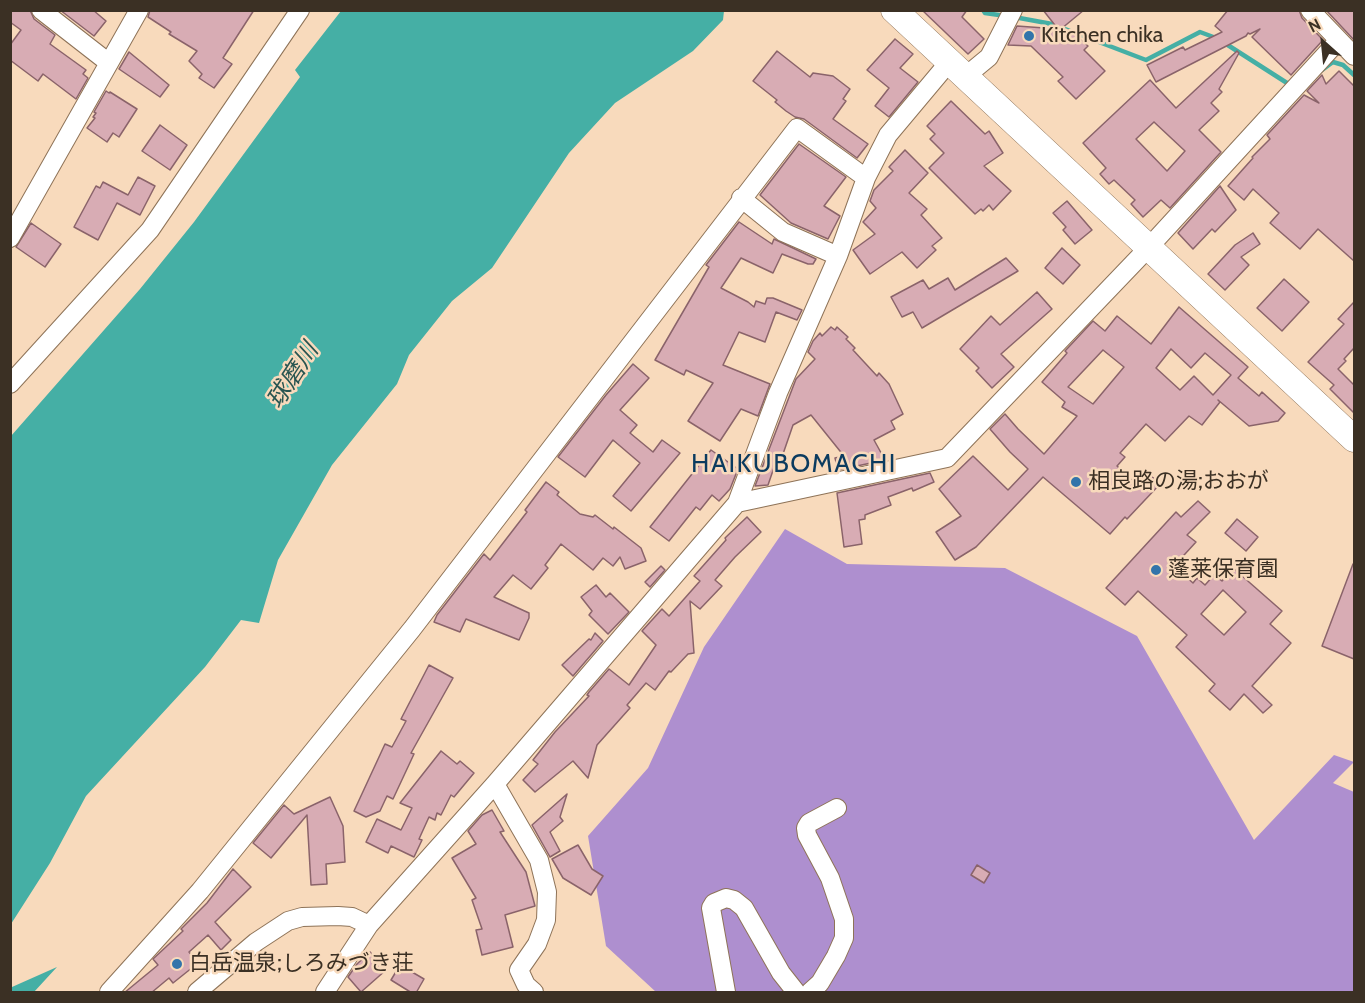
<!DOCTYPE html>
<meta charset="utf-8">
<style>
body{margin:0}
#map{position:relative;width:1365px;height:1003px;overflow:hidden;background:#f8dabc;font-family:Cabin,sans-serif}
canvas{display:block}
.frame{position:absolute;inset:0;border:12px solid #3b3024;pointer-events:none}
.north{position:absolute;left:1293px;top:12px;width:60px;height:60px;-webkit-text-stroke:4px #f8dabc;paint-order:stroke;rotate:333deg;font-size:16px;font-weight:700;line-height:24px;text-align:center;color:#3b3024}
.north::after{content:'';display:block;margin:auto;width:21px;height:27px;background:#3b3024;clip-path:polygon(50% 0,100% 100%,50% 72%,0 100%)}
</style>
<div id="map">
<canvas width="1365" height="1003"></canvas>
<div class="frame"></div>
<div class="north">N</div>
</div>
<script>
const g = document.querySelector('canvas').getContext('2d');
g.lineJoin = 'round';
function fillPath(path, color) {
  g.fillStyle = color;
  g.fill(path, 'evenodd');
}
function shape(rows) {
  const path = new Path2D();
  for (const r of rows) {
    path.moveTo(r[0], r[1]);
    for (let i = 2; i < r.length; i += 2) path.lineTo(r[i], r[i + 1]);
  }
  return path;
}
function stroke(path, color, width, dash) {
  g.strokeStyle = color;
  g.lineWidth = width;
  g.lineCap = dash ? 'butt' : 'round';
  g.setLineDash(dash || []);
  g.stroke(path);
}
function drawText(font, color, halo, rows, align = 'center') {
  g.font = font + ' Cabin,"Noto Sans JP",sans-serif';
  g.lineWidth = 5;
  g.setLineDash([]);
  g.textBaseline = 'middle';
  g.strokeStyle = halo;
  g.fillStyle = color;
  for (const [text, x, y, turn = 0] of rows) {
    g.save();
    g.translate(x, y);
    g.rotate((+turn || 0) * Math.PI / 180);
    g.textAlign = isNaN(turn) ? turn : align;
    if (halo) g.strokeText(text, 0, 0);
    g.fillText(text, 0, 0);
    g.restore();
  }
}
const forest = shape([
 [785,529,847,564,1005,568,1137,636,1254,840,1334,755,1354,762,1333,783,1354,792,1354,992,656,992,606,946,588,836,648,768,704,647]
]);
const water = shape([
 [341,11,724,11,723,20,693,51,615,103,569,153,492,268,452,301,409,355,397,384,332,465,278,560,259,623,241,620,205,667,86,796,50,863,11,924,11,436,140,289,194,222,300,77,295,70],
 [57,967,34,992,11,992,11,985,12,987]
]);
const stream = shape([
 [983,10,985,13,1006,16],
 [1014,17,1052,24,1146,60,1200,32,1216,38],
 [1223,42,1287,83],
 [1322,70,1333,62,1343,65,1354,75]
]);
const building = shape([
 [10,10,30,10,34,19,55,35,50,44,86,70,83,74,88,78,76,99,43,74,38,81,10,60,10,45,21,30,10,22,10,10],
 [60,10,93,10,106,21,94,36,60,10],
 [150,10,254,10,223,58,232,64,214,88,199,78,202,74,189,61,197,51,169,34,171,32,148,17,150,10],
 [922,10,967,10,962,17,984,39,968,54,922,10],
 [1043,10,1084,10,1061,29,1070,30,1088,46,1084,50,1105,71,1076,99,1058,81,1063,77,1031,46,1008,45,1017,26,1058,29,1043,10],
 [1228,10,1299,10,1302,18,1323,40,1291,75,1252,37,1260,29,1250,34,1248,33,1246,36,1156,82,1147,65,1183,47,1185,50,1222,32,1215,26,1228,10],
 [1326,10,1354,10,1354,40,1326,10],
 [895,39,913,54,900,68,918,82,889,117,875,106,889,88,867,70,895,39],
 [777,51,810,77,813,73,833,76,850,89,843,99,846,101,833,119,868,144,857,158,804,119,795,117,786,111,775,102,777,100,753,81,777,51],
 [1237,51,1239,53,1219,89,1222,92,1211,103,1219,111,1199,130,1221,152,1170,208,1161,200,1143,217,1131,204,1135,200,1114,180,1109,184,1100,174,1106,168,1083,143,1150,80,1176,108,1237,51],
 [1154,122,1185,151,1167,171,1136,139,1154,122],
 [129,52,169,85,160,97,119,69,129,52],
 [1339,71,1354,86,1354,261,1318,229,1300,249,1270,223,1279,213,1253,189,1244,200,1228,186,1253,158,1252,157,1270,139,1267,135,1304,95,1319,103,1307,91,1322,75,1326,84,1339,71],
 [106,91,109,93,110,92,137,109,119,137,113,133,107,142,87,128,95,118,93,117,96,113,94,112,106,91],
 [951,101,985,134,989,131,1003,153,984,166,1011,191,993,210,989,205,983,211,981,209,975,214,929,168,944,153,930,139,935,134,927,126,951,101],
 [160,125,187,145,170,170,142,151,160,125],
 [799,144,846,177,824,206,840,216,828,239,791,223,760,195,799,144],
 [905,150,928,173,909,193,927,209,921,215,942,238,932,246,936,250,917,268,902,252,870,274,853,250,875,234,863,222,876,208,870,201,874,190,893,171,889,167,905,150],
 [138,177,155,186,140,215,117,203,98,240,74,227,96,186,100,188,103,182,128,195,138,177],
 [1220,186,1236,210,1215,232,1212,229,1193,249,1178,233,1220,186],
 [1067,201,1092,230,1075,244,1063,230,1066,227,1053,213,1067,201],
 [739,222,772,244,774,239,816,259,813,264,808,264,782,254,773,273,741,258,721,288,748,302,754,307,756,301,765,304,767,298,773,298,802,310,797,320,776,312,765,342,739,332,723,365,770,384,758,416,741,409,720,441,688,421,713,383,686,370,684,375,655,360,709,267,706,265,739,222],
 [31,223,61,244,45,267,16,247,31,223],
 [1253,233,1260,244,1241,257,1249,265,1225,290,1208,274,1235,245,1253,233],
 [1062,248,1080,265,1063,284,1045,268,1062,248],
 [1006,258,1018,271,922,328,913,312,902,317,891,297,923,280,929,289,948,278,955,290,1006,258],
 [1284,279,1309,302,1282,331,1257,308,1284,279],
 [1037,292,1052,309,1001,354,1014,367,992,388,976,371,979,368,960,349,991,316,1000,325,1037,292],
 [1354,302,1354,348,1344,359,1346,361,1338,369,1354,385,1354,413,1330,389,1334,385,1308,362,1344,324,1338,319,1354,302],
 [1179,307,1248,367,1238,378,1259,396,1262,392,1285,413,1278,421,1249,426,1218,400,1220,402,1202,425,1189,416,1165,441,1146,424,1120,453,1125,457,1117,466,1139,487,1150,475,1160,484,1127,519,1125,517,1110,534,1043,477,976,547,955,560,936,532,961,516,939,489,973,456,1008,490,1028,469,1010,452,990,429,1005,414,1018,429,1044,454,1077,416,1062,407,1065,402,1042,382,1067,353,1065,351,1093,321,1105,331,1117,316,1151,344,1179,307],
 [1171,349,1191,368,1205,353,1231,375,1213,395,1194,376,1180,390,1156,368,1171,349],
 [1103,350,1124,367,1093,404,1068,387,1103,350],
 [831,327,835,330,837,327,848,337,846,339,855,348,853,350,877,376,879,373,889,384,903,414,891,421,895,429,874,440,885,460,838,470,835,458,844,456,811,415,793,425,783,454,779,453,768,485,755,486,796,379,815,359,808,352,813,341,820,333,822,336,831,327],
 [633,364,649,378,620,410,637,425,630,433,653,452,662,440,680,453,631,511,613,496,640,463,613,440,585,477,558,457,606,395,633,364],
 [711,450,738,469,730,489,719,501,712,495,700,510,696,507,669,541,650,527,711,450],
 [930,473,934,482,913,491,912,488,888,497,891,505,865,515,865,519,859,520,862,544,844,547,837,493,930,473],
 [546,482,559,492,557,495,580,514,593,517,595,515,613,529,614,527,641,548,646,561,625,569,620,557,613,566,603,558,593,570,561,544,545,565,548,568,531,589,513,575,494,597,529,613,529,618,519,640,466,619,460,632,434,622,437,615,484,554,490,560,527,512,525,510,546,482],
 [1198,501,1210,512,1187,535,1196,542,1174,566,1193,583,1197,578,1205,585,1214,575,1222,581,1233,568,1282,611,1270,624,1291,643,1252,686,1272,705,1263,713,1244,694,1230,710,1209,691,1215,684,1176,647,1187,635,1138,591,1125,605,1106,588,1176,512,1181,517,1198,501],
 [1223,590,1246,612,1224,635,1201,614,1223,590],
 [747,517,761,532,735,557,715,580,722,586,700,609,690,601,694,653,688,654,671,672,669,671,655,690,646,683,627,705,630,708,597,745,588,778,573,761,535,792,523,780,538,764,533,760,555,732,589,696,587,695,589,692,609,669,629,685,656,645,642,631,662,609,669,616,700,581,694,576,726,540,725,538,747,517],
 [1237,519,1258,537,1246,551,1225,533,1237,519],
 [1353,564,1354,564,1354,659,1322,646,1353,564],
 [661,566,665,570,650,587,645,582,661,566],
 [596,585,606,597,610,593,629,612,608,634,589,615,592,611,581,597,596,585],
 [595,633,603,641,573,676,562,665,589,639,591,640,595,633],
 [429,665,453,678,411,753,414,754,393,799,387,796,380,811,366,817,354,811,385,744,392,747,406,721,401,719,429,665],
 [441,751,457,764,460,761,474,773,454,797,451,795,441,815,437,813,435,820,429,817,419,839,422,840,414,857,391,846,388,853,366,842,377,819,401,830,412,808,400,803,441,751],
 [567,794,560,817,563,821,550,832,560,851,550,857,532,825,567,794],
 [330,797,343,826,345,862,326,864,327,884,311,885,307,815,271,858,253,843,284,805,294,814,330,797],
 [492,810,504,831,500,832,526,872,535,906,505,915,513,947,482,955,476,930,482,929,472,900,476,898,452,858,476,844,468,831,482,815,492,810],
 [578,845,592,869,603,876,591,895,563,878,552,859,578,845],
 [977,865,990,873,984,883,971,875,977,865],
 [233,869,251,887,215,922,231,940,221,950,208,935,189,952,198,963,173,983,169,978,151,993,124,993,158,965,153,959,183,931,181,929,207,903,233,869],
 [370,952,386,970,361,992,348,977,357,964,370,952],
 [400,965,424,979,416,993,412,993,391,980,400,965]
]);
const street = shape([
 [41,10,109,63],
 [1310,10,1354,56],
 [966,76,989,57,1013,10],
 [741,198,783,232,838,256],
 [10,238,139,10],
 [10,384,150,230,300,10],
 [737,503,947,458,1150,246,1338,41],
 [495,784,539,860,547,892,546,920,537,944,519,970,526,985,534,992],
 [109,992,200,891,412,629,797,128,866,178],
 [197,992,256,942,288,921,302,917,338,916,352,917,369,925],
 [325,992,369,925,495,784,737,503,778,393,838,256,866,178,888,135,950,61],
 [726,992,711,908,714,903,726,898,734,900,744,908,781,973,796,992],
 [810,992,820,983,836,956,844,938,844,919,830,878,807,835,806,828,809,823,837,808]
]);
const secondary = shape([
 [894,10,1354,439]
]);
const markers = [
 [1029,36,6,"#3274aa"],
 [1076,482,6,"#3274aa"],
 [1156,570,6,"#3274aa"],
 [177,964,6,"#3274aa"]
];
const poiNames = [
 ["Kitchen chika",1041,36],
 ["相良路の湯;おおが",1088,482],
 ["蓬莱保育園",1168,570],
 ["白岳温泉;しろみづき荘",189,964]
];
const waterNames = [
 ["球磨川",293,376,-57]
];
const quarterNames = [
 ["HAIKUBOMACHI",794,464]
];
fillPath(forest, '#ae8fcf');
fillPath(water, '#45afa5');
stroke(stream, '#45afa5', 4.5);
fillPath(building, '#d8acb4');
stroke(building, '#8a636a', 1.5);
stroke(street, '#8e7358', 20);
stroke(secondary, '#8e7358', 27);
stroke(street, '#fff', 18);
stroke(secondary, '#fff', 26);
for (const [x, y, r, color] of markers) {
  const dot = new Path2D();
  dot.arc(x, y, r, 0, 2 * Math.PI);
  g.fillStyle = color;
  g.fill(dot);
  stroke(dot, '#f8dabc', 2);
}
drawText('22px', '#3b3024', '#f8dabc', poiNames, 'left');
drawText('italic 24px', '#285551', '#f8dabc', waterNames);
g.letterSpacing = '1.5px';
drawText('26px', '#0b3b5f', '#f8dabc', quarterNames);
g.letterSpacing = '0px';
</script>
